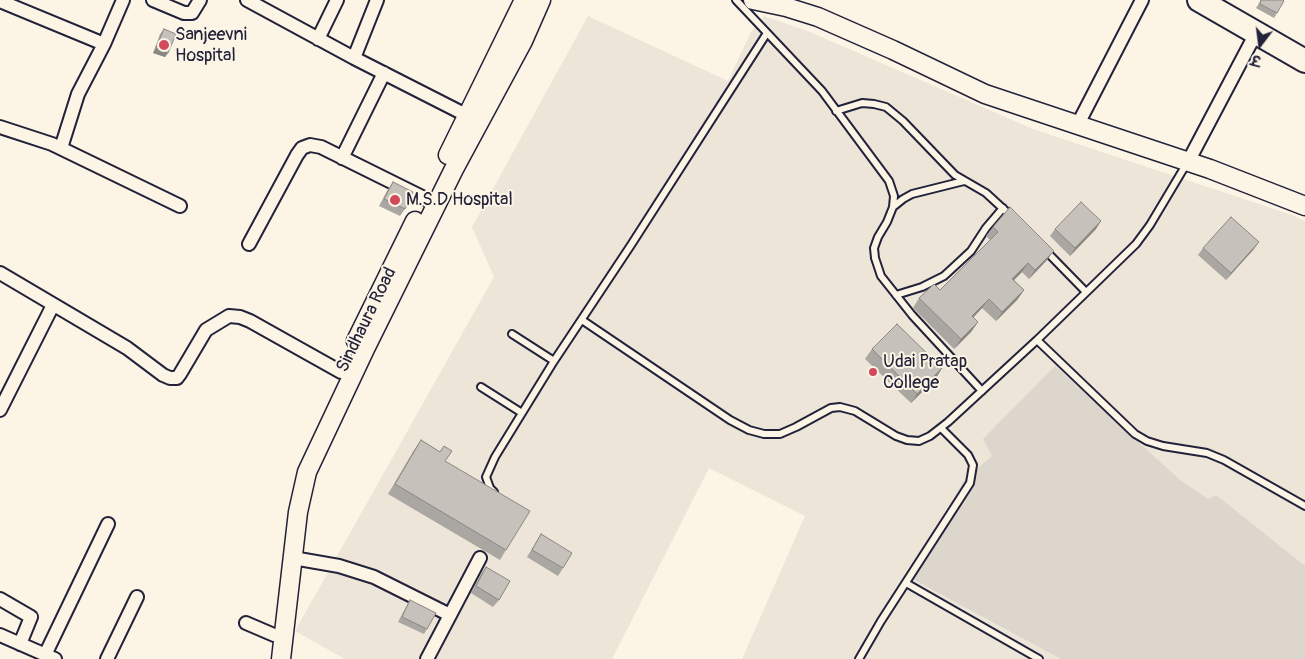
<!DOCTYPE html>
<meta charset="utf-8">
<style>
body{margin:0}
#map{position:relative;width:1305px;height:659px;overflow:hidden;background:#fcf5e5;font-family:Pangolin,"Playpen Sans Deva",sans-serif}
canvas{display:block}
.north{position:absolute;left:1235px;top:20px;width:50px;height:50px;-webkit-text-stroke:4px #fcf5e5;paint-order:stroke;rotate:195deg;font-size:14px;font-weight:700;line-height:20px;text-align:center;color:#22223b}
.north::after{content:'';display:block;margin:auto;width:18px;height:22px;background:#22223b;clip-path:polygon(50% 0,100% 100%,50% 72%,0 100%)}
</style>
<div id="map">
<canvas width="1305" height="659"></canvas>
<div class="north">उ</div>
</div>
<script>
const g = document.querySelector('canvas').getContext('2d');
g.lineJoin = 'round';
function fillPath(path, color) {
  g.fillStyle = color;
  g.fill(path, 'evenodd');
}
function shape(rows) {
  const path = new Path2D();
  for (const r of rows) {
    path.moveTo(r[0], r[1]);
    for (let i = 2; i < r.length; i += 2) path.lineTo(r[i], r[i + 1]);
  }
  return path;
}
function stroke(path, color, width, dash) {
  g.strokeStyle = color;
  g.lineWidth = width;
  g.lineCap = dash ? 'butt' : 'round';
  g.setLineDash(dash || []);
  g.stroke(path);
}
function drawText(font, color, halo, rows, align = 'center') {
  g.font = font + ' Pangolin,sans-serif';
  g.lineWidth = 4;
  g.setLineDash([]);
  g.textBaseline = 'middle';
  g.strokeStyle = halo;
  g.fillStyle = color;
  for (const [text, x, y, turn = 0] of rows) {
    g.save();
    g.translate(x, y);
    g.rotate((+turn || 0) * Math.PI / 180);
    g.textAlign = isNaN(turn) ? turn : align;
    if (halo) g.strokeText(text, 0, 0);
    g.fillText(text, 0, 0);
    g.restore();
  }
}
const built = shape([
 [588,16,728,81,751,32,764,16,810,32,1033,129,1292,215,1305,221,1305,659,742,659,805,516,709,468,612,659,345,659,295,631,494,277,472,227]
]);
const green = shape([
 [1055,366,1180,480,1208,499,1216,495,1305,566,1305,659,1061,659,909,577,964,480,992,456,983,439]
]);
const lane = shape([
 [736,0,822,91,889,181,894,196,893,207,887,222,878,237,874,248,875,258,881,276,912,315,982,391],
 [836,111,862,103,874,104,886,107,903,121,955,175,986,193,1011,216],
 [893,207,903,199,912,194,964,181],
 [1045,250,1086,292],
 [896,295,922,287,944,276,971,251,986,228,1003,208],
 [582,320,730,420,749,430,764,434,780,434,796,427,831,408,840,407,855,411,896,436,907,440,919,441,930,436,948,422,1037,340,1136,244,1150,225,1187,163],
 [512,334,554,361],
 [1037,340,1135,434,1147,441,1163,446,1207,453,1224,460,1305,506],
 [481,387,522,413],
 [494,492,490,488,486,477,495,457,554,361,631,245,767,33],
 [906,583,1039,659],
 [859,659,881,621,970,483,973,465,968,455,941,428]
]);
const street = shape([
 [153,0,184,13,192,13,200,0],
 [247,0,354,58,468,116],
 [0,1,104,44],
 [318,39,337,0],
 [354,58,377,0],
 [1078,124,1142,0],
 [0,127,52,144,180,206],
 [61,148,78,94,104,44,123,0],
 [342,158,384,73],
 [1188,162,1256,33],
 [249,244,297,155,302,148,310,145,321,147,426,199],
 [0,273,127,348,163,375,170,378,177,378,180,374,206,330,229,316,240,317,250,321,341,372],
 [0,410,53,305],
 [293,558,339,566,374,577,450,615],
 [0,599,31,617,20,644],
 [246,623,274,635],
 [0,635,55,659],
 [45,655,108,524],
 [107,659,137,597],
 [427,659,480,558]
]);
const secondary = shape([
 [753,0,786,7,818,17,893,50,985,94,1210,169,1305,206],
 [448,155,524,0],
 [356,341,415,221],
 [281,659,298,512,307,472,365,349,454,169,523,41,541,0]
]);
const highway = shape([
 [1199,0,1305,61]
]);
const wall = shape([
 [1261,0,1283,0,1277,13,1274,18,1256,8],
 [164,29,168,53,165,57,153,53,160,34],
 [393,182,405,209,400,216,379,206,388,189],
 [993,227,1047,260,1029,279,1022,272,1014,280,1024,290,1017,300,996,321,982,308,973,318,978,322,971,332,954,349,913,308,919,298,940,290,990,240,986,236],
 [1055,229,1096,229,1070,256,1050,236],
 [1203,248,1254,249,1226,280,1198,255],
 [872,349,942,368,936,378,911,403,865,359],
 [421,440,440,452,444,446,445,461,506,550,500,560,388,494,414,450],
 [541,534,563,568,558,576,527,557],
 [486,567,499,600,493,607,471,593,481,574],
 [410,600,427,629,424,634,398,622,407,605]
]);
const shadedWall = shape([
 [156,48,168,53,165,57,153,53],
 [1101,221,1096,229,1070,256,1075,248],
 [1259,242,1254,249,1226,280,1231,273],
 [1054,251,1047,260,1029,279,1035,270],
 [1028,263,1022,272,1006,288,1012,279],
 [1024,290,1017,300,996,321,1002,312],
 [989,299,982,308,965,326,972,316],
 [978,322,971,332,954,349,961,339],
 [942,368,936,378,911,403,917,394]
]);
const building = shape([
 [1261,0,1283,0,1284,1,1277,13,1260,4,1261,0],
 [164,29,176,34,168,53,156,48,164,29],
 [393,182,413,192,405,209,384,199,393,182],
 [1081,202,1101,221,1075,248,1055,229,1081,202],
 [1010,207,1054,251,1035,270,1028,263,1012,279,1024,290,1002,312,989,299,972,316,978,322,961,339,919,298,934,284,940,290,998,232,993,227,1010,207],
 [1231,217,1259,242,1231,273,1203,248,1231,217],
 [897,324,942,368,917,394,872,349,897,324],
 [421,440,440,452,444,446,452,451,445,461,530,511,506,550,395,484,421,440],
 [541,534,572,553,563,568,532,550,541,534],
 [486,567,510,581,499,600,476,586,486,567],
 [410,600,436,613,427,629,402,617,410,600]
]);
const markers = [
 [164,45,6,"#d1495b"],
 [395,200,6,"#d1495b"],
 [873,372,5,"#d1495b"]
];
const poiNames = [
 ["Sanjeevni",175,35],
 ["Hospital",175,56],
 ["M.S.D Hospital",406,200],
 ["Udai Pratap",883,362],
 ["College",883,383]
];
const streetNames = [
 ["Sindhaura Road",367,320,-64]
];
fillPath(built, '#ece5d8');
fillPath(green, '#dcd6cc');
stroke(lane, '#22223b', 10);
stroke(street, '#22223b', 16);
stroke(secondary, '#22223b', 21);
stroke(highway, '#22223b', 26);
stroke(lane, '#fcf5e5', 6);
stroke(street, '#fcf5e5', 12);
stroke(secondary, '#fcf5e5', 18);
stroke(highway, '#fcf5e5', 22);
fillPath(wall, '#aaa6a1');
fillPath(shadedWall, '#8b8783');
fillPath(building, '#c6c1bb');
stroke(building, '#8b8783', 1);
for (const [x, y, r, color] of markers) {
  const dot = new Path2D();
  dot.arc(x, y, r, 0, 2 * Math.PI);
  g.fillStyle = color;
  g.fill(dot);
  stroke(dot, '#fcf5e5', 2);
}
drawText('18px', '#22223b', '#fcf5e5', poiNames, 'left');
drawText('18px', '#22223b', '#fcf5e5', streetNames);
</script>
